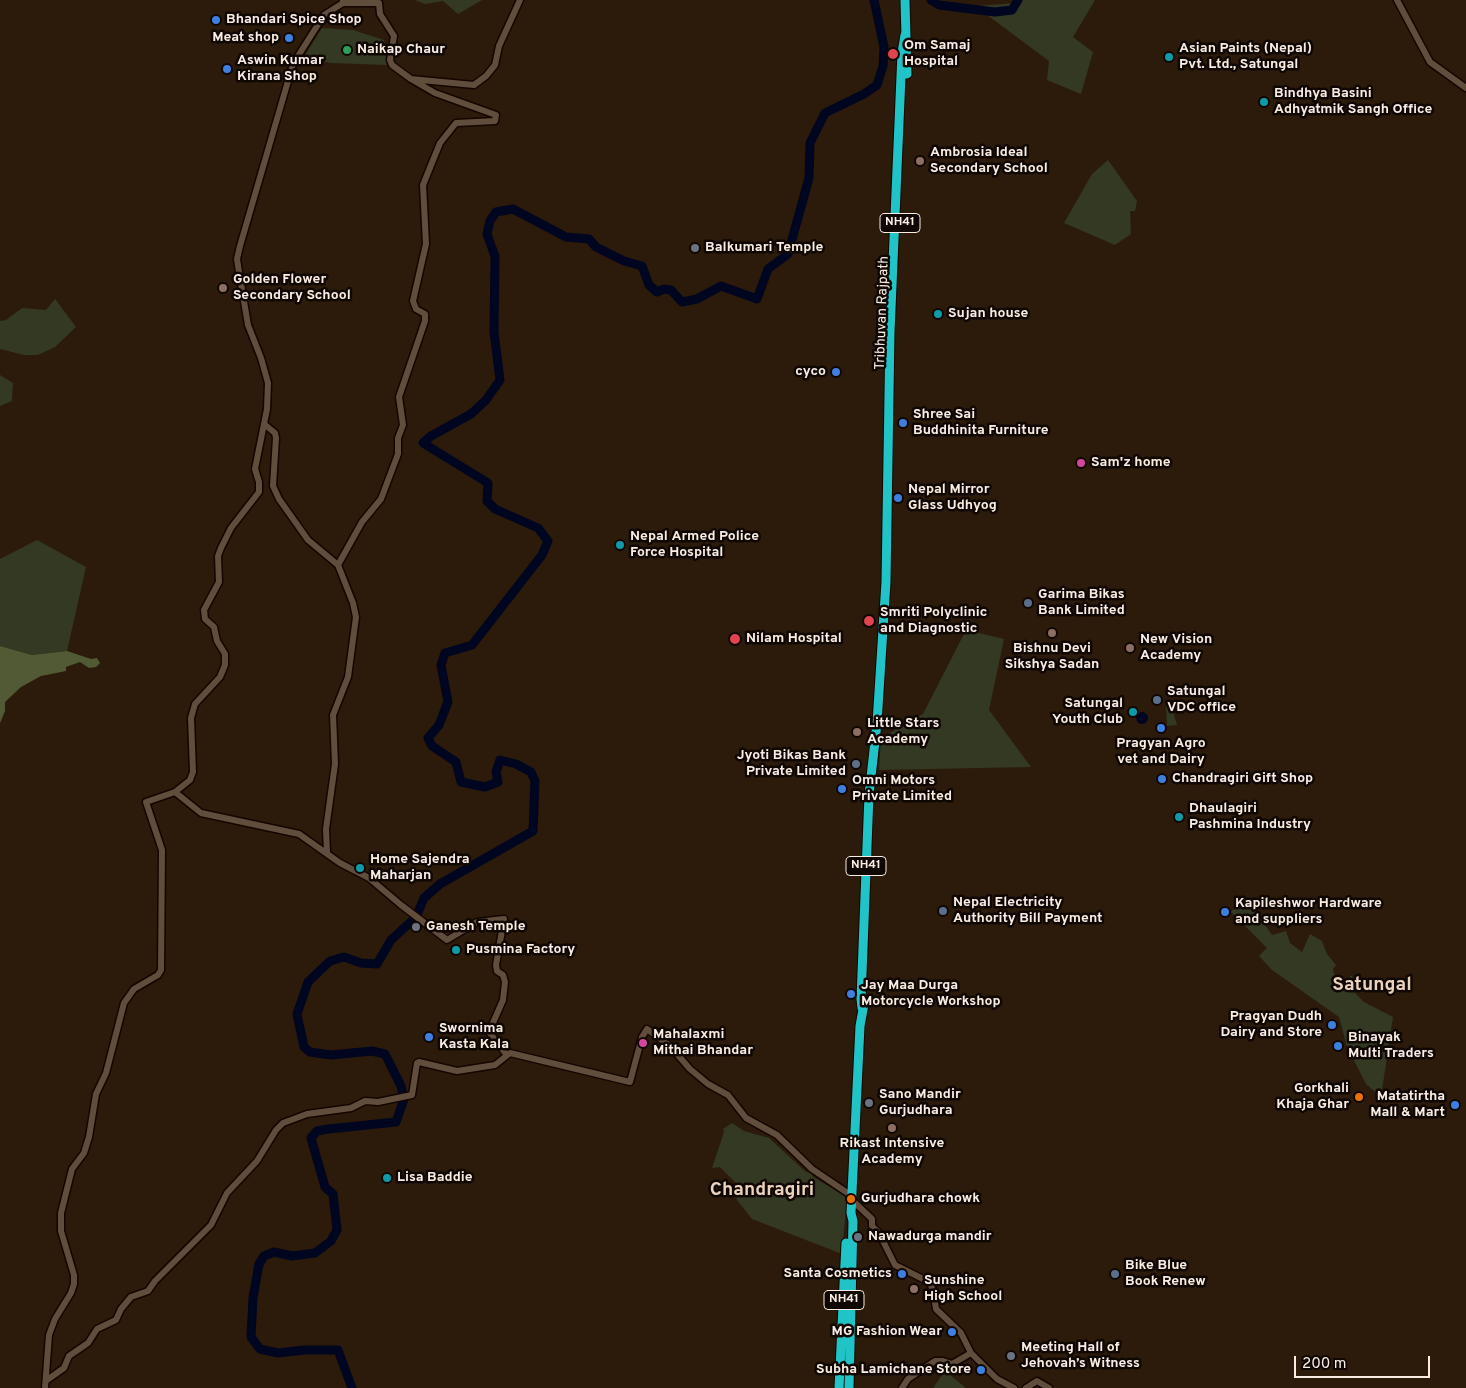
<!DOCTYPE html>
<meta charset="utf-8">
<style>
body{margin:0}
#map{position:relative;width:1466px;height:1388px;overflow:hidden;background:#2c1b0a;font-family:Overpass,sans-serif}
canvas{display:block}
.scale{position:absolute;left:1294px;top:1356px;width:136px;height:22px;box-sizing:border-box;border:2px solid #f9ede3;border-top:0;padding-left:6px;font-size:15px;line-height:18px;white-space:nowrap;color:#f9ede3;-webkit-text-stroke:4px #0f0703;paint-order:stroke}
</style>
<div id="map">
<canvas width="1466" height="1388"></canvas>
<div class="scale">200 m</div>
</div>
<script>
const g = document.querySelector('canvas').getContext('2d');
g.lineJoin = 'round';
function fillPath(path, color) {
  g.fillStyle = color;
  g.fill(path, 'evenodd');
}
function shape(rows) {
  const path = new Path2D();
  for (const r of rows) {
    if (r.length === 3) {
      path.moveTo(r[0] + r[2], r[1]);
      path.arc(r[0], r[1], r[2], 0, 2 * Math.PI);
      continue;
    }
    path.moveTo(r[0], r[1]);
    for (let i = 2; i < r.length; i += 2) path.lineTo(r[i], r[i + 1]);
  }
  return path;
}
function stroke(path, color, width, dash) {
  g.strokeStyle = color;
  g.lineWidth = width;
  g.lineCap = dash ? 'butt' : 'round';
  g.setLineDash(dash || []);
  g.stroke(path);
}
function drawText(font, color, halo, rows, align = 'center') {
  g.font = font + ' Overpass,sans-serif';
  g.lineWidth = 5;
  g.setLineDash([]);
  g.textBaseline = 'middle';
  g.strokeStyle = halo;
  g.fillStyle = color;
  for (const [text, x, y, turn = 0] of rows) {
    g.save();
    g.translate(x, y);
    g.rotate((+turn || 0) * Math.PI / 180);
    g.textAlign = isNaN(turn) ? turn : align;
    if (halo) g.strokeText(text, 0, 0);
    g.fillText(text, 0, 0);
    g.restore();
  }
}
const green = shape([
 [415,0,482,0,458,14,443,1,425,4],
 [1023,0,1095,0,1073,37,1093,52,1081,94,1047,80,1049,61,975,6,1016,3],
 [322,28,353,30,384,40,387,65,330,63,310,58,305,55],
 [1108,160,1137,201,1135,211,1130,211,1131,234,1115,245,1064,223,1092,174],
 [55,299,76,327,55,347,38,355,24,355,0,349,0,321,6,320,22,308,46,310],
 [0,375,13,383,12,401,0,406],
 [37,540,86,567,67,651,32,655,0,646,0,559],
 [966,630,1004,639,989,710,1031,767,879,770,881,738,923,714],
 [1171,705,1177,725,1167,726,1166,706],
 [1245,896,1272,935,1286,931,1290,943,1302,952,1310,934,1322,941,1327,954,1336,965,1333,969,1334,974,1347,981,1351,975,1357,985,1353,991,1364,1002,1393,1017,1381,1097,1366,1084,1347,1047,1339,1017,1272,970,1259,956,1267,948,1231,912],
 [732,1123,744,1131,769,1138,806,1172,811,1173,813,1177,847,1197,842,1254,752,1219,737,1200,736,1194,738,1191,736,1183,720,1167,712,1168,724,1132,723,1129],
 [945,1371,966,1388,967,1388,933,1388]
]);
const forest = shape([
 [0,646,32,655,67,651,91,659,97,658,100,663,96,667,89,668,80,662,66,667,66,671,41,676,21,687,5,702,5,711,0,723]
]);
const water = shape([
 [1142,718,6]
]);
const river = shape([
 [931,0,939,5,995,12,1012,10,1018,0],
 [352,1388,338,1350,304,1350,278,1353,260,1349,251,1337,253,1298,259,1264,264,1256,274,1252,292,1256,315,1253,331,1241,337,1230,333,1194,325,1187,311,1138,317,1131,328,1129,396,1122,404,1099,401,1086,385,1054,372,1051,331,1055,310,1052,304,1047,297,1014,308,982,330,961,344,957,361,963,377,964,391,940,416,917,424,898,440,884,533,831,535,781,531,772,516,764,500,760,496,772,498,782,485,787,461,782,456,762,432,746,428,738,439,725,448,702,441,665,445,653,472,645,542,555,548,541,538,528,495,509,487,501,488,483,423,443,431,436,471,414,486,400,500,380,494,332,495,256,487,234,490,221,496,212,513,209,566,237,589,239,596,247,624,261,642,266,649,285,657,292,664,289,671,290,682,302,697,299,721,286,757,299,768,269,788,254,809,178,810,143,825,113,864,94,877,85,883,66,884,47,874,0]
]);
const minor = shape([
 [1397,0,1430,62,1466,88],
 [343,3,379,3,380,14,394,36,390,60,392,65,411,79,474,85,486,76,495,65,499,46,520,0],
 [264,424,275,433,276,438,273,486,279,499,308,540,338,565,353,603,356,617,348,677,333,715,335,764,326,829,327,852],
 [338,565,362,522,381,499,398,454,398,438,403,425,399,397,425,321,425,314,416,309,413,301,426,244,423,185,440,143,456,123,495,121,496,115,435,93,411,79],
 [175,792,201,813,299,834,340,863,369,878,401,905,447,940,477,922,504,919,496,965,497,971,503,975,505,982,503,1000,489,1032,506,1054],
 [852,1200,872,1219,872,1226,879,1233,895,1265,929,1282,933,1290,936,1309,961,1333,971,1353],
 [47,1380,64,1368,69,1356,88,1343,97,1329,116,1320,121,1309,131,1297,148,1291,155,1281,211,1225,227,1193,257,1161,276,1130,283,1123,307,1114,351,1108,365,1101,378,1102,412,1095,417,1063,419,1062,457,1071,495,1065,510,1053,630,1082,642,1037,647,1029,670,1046,690,1069,708,1084,728,1095,746,1118,777,1135,812,1169,852,1196],
 [45,1388,49,1335,55,1319,71,1293,74,1284,74,1275,61,1231,61,1213,72,1169,84,1153,89,1137,96,1094,106,1073,124,1003,134,989,158,975,161,970,162,850,146,802,175,792,190,780,193,772,191,718,195,704,220,677,225,665,225,654,217,641,214,627,205,619,204,610,219,582,218,556,221,548,231,528,259,492,259,482,255,469,267,409,268,383,261,358,248,325,239,272,237,259,240,246,293,64,324,15,343,3,343,0],
 [902,1388,908,1379,935,1361,943,1361,952,1364,971,1353,997,1379,1014,1388],
 [1026,1388,1037,1381,1049,1388]
]);
const highway = shape([
 [905,0,907,74],
 [862,1008,861,999,869,795,877,723,886,582,890,332,902,53,905,35],
 [839,1388,846,1243],
 [849,1388,853,1221,851,1213,860,1026,864,1004]
]);
const markers = [
 [216,20,5,"#3f7fe0"],
 [289,38,5,"#3f7fe0"],
 [347,50,5,"#2e9e5b"],
 [893,54,6,"#e0444e"],
 [1169,57,5,"#0f9aa8"],
 [227,69,5,"#3f7fe0"],
 [1264,102,5,"#0f9aa8"],
 [920,161,5,"#8d6e63"],
 [695,248,5,"#6b7280"],
 [223,288,5,"#8d6e63"],
 [938,314,5,"#0f9aa8"],
 [836,372,5,"#3f7fe0"],
 [903,423,5,"#3f7fe0"],
 [1081,463,5,"#d1479c"],
 [898,498,5,"#3f7fe0"],
 [620,545,5,"#0f9aa8"],
 [1028,603,5,"#5c6f8a"],
 [869,621,6,"#e0444e"],
 [1052,633,5,"#8d6e63"],
 [735,639,6,"#e0444e"],
 [1130,648,5,"#8d6e63"],
 [1157,700,5,"#5c6f8a"],
 [1133,712,5,"#0f9aa8"],
 [1161,728,5,"#3f7fe0"],
 [857,732,5,"#8d6e63"],
 [856,764,5,"#5c6f8a"],
 [1162,779,5,"#3f7fe0"],
 [842,789,5,"#3f7fe0"],
 [1179,817,5,"#0f9aa8"],
 [360,868,5,"#0f9aa8"],
 [943,911,5,"#5c6f8a"],
 [1225,912,5,"#3f7fe0"],
 [416,927,5,"#6b7280"],
 [456,950,5,"#0f9aa8"],
 [851,994,5,"#3f7fe0"],
 [1332,1025,5,"#3f7fe0"],
 [429,1037,5,"#3f7fe0"],
 [643,1043,5,"#d1479c"],
 [1338,1046,5,"#3f7fe0"],
 [1359,1097,5,"#e8710a"],
 [869,1103,5,"#6b7280"],
 [1455,1105,5,"#3f7fe0"],
 [892,1128,5,"#8d6e63"],
 [387,1178,5,"#0f9aa8"],
 [851,1199,5,"#e8710a"],
 [858,1237,5,"#6b7280"],
 [902,1274,5,"#3f7fe0"],
 [1115,1274,5,"#5c6f8a"],
 [914,1289,5,"#8d6e63"],
 [952,1332,5,"#3f7fe0"],
 [1011,1356,5,"#6b7280"],
 [981,1370,5,"#3f7fe0"]
];
const shields = [
 [900,223,40],
 [866,866,40],
 [844,1300,40]
];
const shieldNames = [
 ["NH41",900,223],
 ["NH41",866,866],
 ["NH41",844,1300]
];
const poiNames = [
 ["Bhandari Spice Shop",226,20],
 ["Meat shop",279,38,"right"],
 ["Om Samaj",904,46],
 ["Hospital",904,62],
 ["Asian Paints (Nepal)",1179,49],
 ["Pvt. Ltd., Satungal",1179,65],
 ["Naikap Chaur",357,50],
 ["Aswin Kumar",237,61],
 ["Kirana Shop",237,77],
 ["Bindhya Basini",1274,94],
 ["Adhyatmik Sangh Office",1274,110],
 ["Ambrosia Ideal",930,153],
 ["Secondary School",930,169],
 ["Balkumari Temple",705,248],
 ["Golden Flower",233,280],
 ["Secondary School",233,296],
 ["Sujan house",948,314],
 ["cyco",826,372,"right"],
 ["Shree Sai",913,415],
 ["Buddhinita Furniture",913,431],
 ["Sam'z home",1091,463],
 ["Nepal Mirror",908,490],
 ["Glass Udhyog",908,506],
 ["Nepal Armed Police",630,537],
 ["Force Hospital",630,553],
 ["Garima Bikas",1038,595],
 ["Bank Limited",1038,611],
 ["Smriti Polyclinic",880,613],
 ["and Diagnostic",880,629],
 ["Nilam Hospital",746,639],
 ["New Vision",1140,640],
 ["Academy",1140,656],
 ["Bishnu Devi",1052,649,"center"],
 ["Sikshya Sadan",1052,665,"center"],
 ["Satungal",1167,692],
 ["VDC office",1167,708],
 ["Satungal",1123,704,"right"],
 ["Youth Club",1123,720,"right"],
 ["Little Stars",867,724],
 ["Academy",867,740],
 ["Pragyan Agro",1161,744,"center"],
 ["vet and Dairy",1161,760,"center"],
 ["Jyoti Bikas Bank",846,756,"right"],
 ["Private Limited",846,772,"right"],
 ["Chandragiri Gift Shop",1172,779],
 ["Omni Motors",852,781],
 ["Private Limited",852,797],
 ["Dhaulagiri",1189,809],
 ["Pashmina Industry",1189,825],
 ["Home Sajendra",370,860],
 ["Maharjan",370,876],
 ["Nepal Electricity",953,903],
 ["Authority Bill Payment",953,919],
 ["Kapileshwor Hardware",1235,904],
 ["and suppliers",1235,920],
 ["Ganesh Temple",426,927],
 ["Pusmina Factory",466,950],
 ["Jay Maa Durga",861,986],
 ["Motorcycle Workshop",861,1002],
 ["Pragyan Dudh",1322,1017,"right"],
 ["Dairy and Store",1322,1033,"right"],
 ["Swornima",439,1029],
 ["Kasta Kala",439,1045],
 ["Mahalaxmi",653,1035],
 ["Mithai Bhandar",653,1051],
 ["Binayak",1348,1038],
 ["Multi Traders",1348,1054],
 ["Gorkhali",1349,1089,"right"],
 ["Khaja Ghar",1349,1105,"right"],
 ["Sano Mandir",879,1095],
 ["Gurjudhara",879,1111],
 ["Matatirtha",1445,1097,"right"],
 ["Mall & Mart",1445,1113,"right"],
 ["Rikast Intensive",892,1144,"center"],
 ["Academy",892,1160,"center"],
 ["Lisa Baddie",397,1178],
 ["Gurjudhara chowk",861,1199],
 ["Nawadurga mandir",868,1237],
 ["Bike Blue",1125,1266],
 ["Book Renew",1125,1282],
 ["Santa Cosmetics",892,1274,"right"],
 ["Sunshine",924,1281],
 ["High School",924,1297],
 ["MG Fashion Wear",942,1332,"right"],
 ["Meeting Hall of",1021,1348],
 ["Jehovah’s Witness",1021,1364],
 ["Subha Lamichane Store",971,1370,"right"]
];
const streetNames = [
 ["Tribhuvan Rajpath",883,313,-88]
];
const districtNames = [
 ["Satungal",1372,986],
 ["Chandragiri",762,1191]
];
fillPath(green, '#333922');
fillPath(forest, '#515a35');
fillPath(water, '#00061f');
stroke(river, '#00061f', 9);
stroke(minor, '#140500', 9);
stroke(highway, '#140500', 11);
stroke(minor, '#614d3b', 6);
stroke(highway, '#21c4c6', 9);
for (const [x, y, r, color] of markers) {
  const dot = new Path2D();
  dot.arc(x, y, r, 0, 2 * Math.PI);
  g.fillStyle = color;
  g.fill(dot);
  stroke(dot, '#0f0703', 2);
}
for (const [x, y, w] of shields) {
  const box = new Path2D();
  box.roundRect(x - w / 2, y - 9.5, w, 19, 4);
  g.fillStyle = '#0f0703';
  g.fill(box);
  stroke(box, '#f9ede3', 1);
}
drawText('bold 12px', '#f9ede3', null, shieldNames);
drawText('bold 14px', '#f9ede3', '#0f0703', poiNames, 'left');
drawText('14px', '#f9ede3', '#0f0703', streetNames);
drawText('bold 19px', '#ead2bd', '#0f0703', districtNames);
</script>
